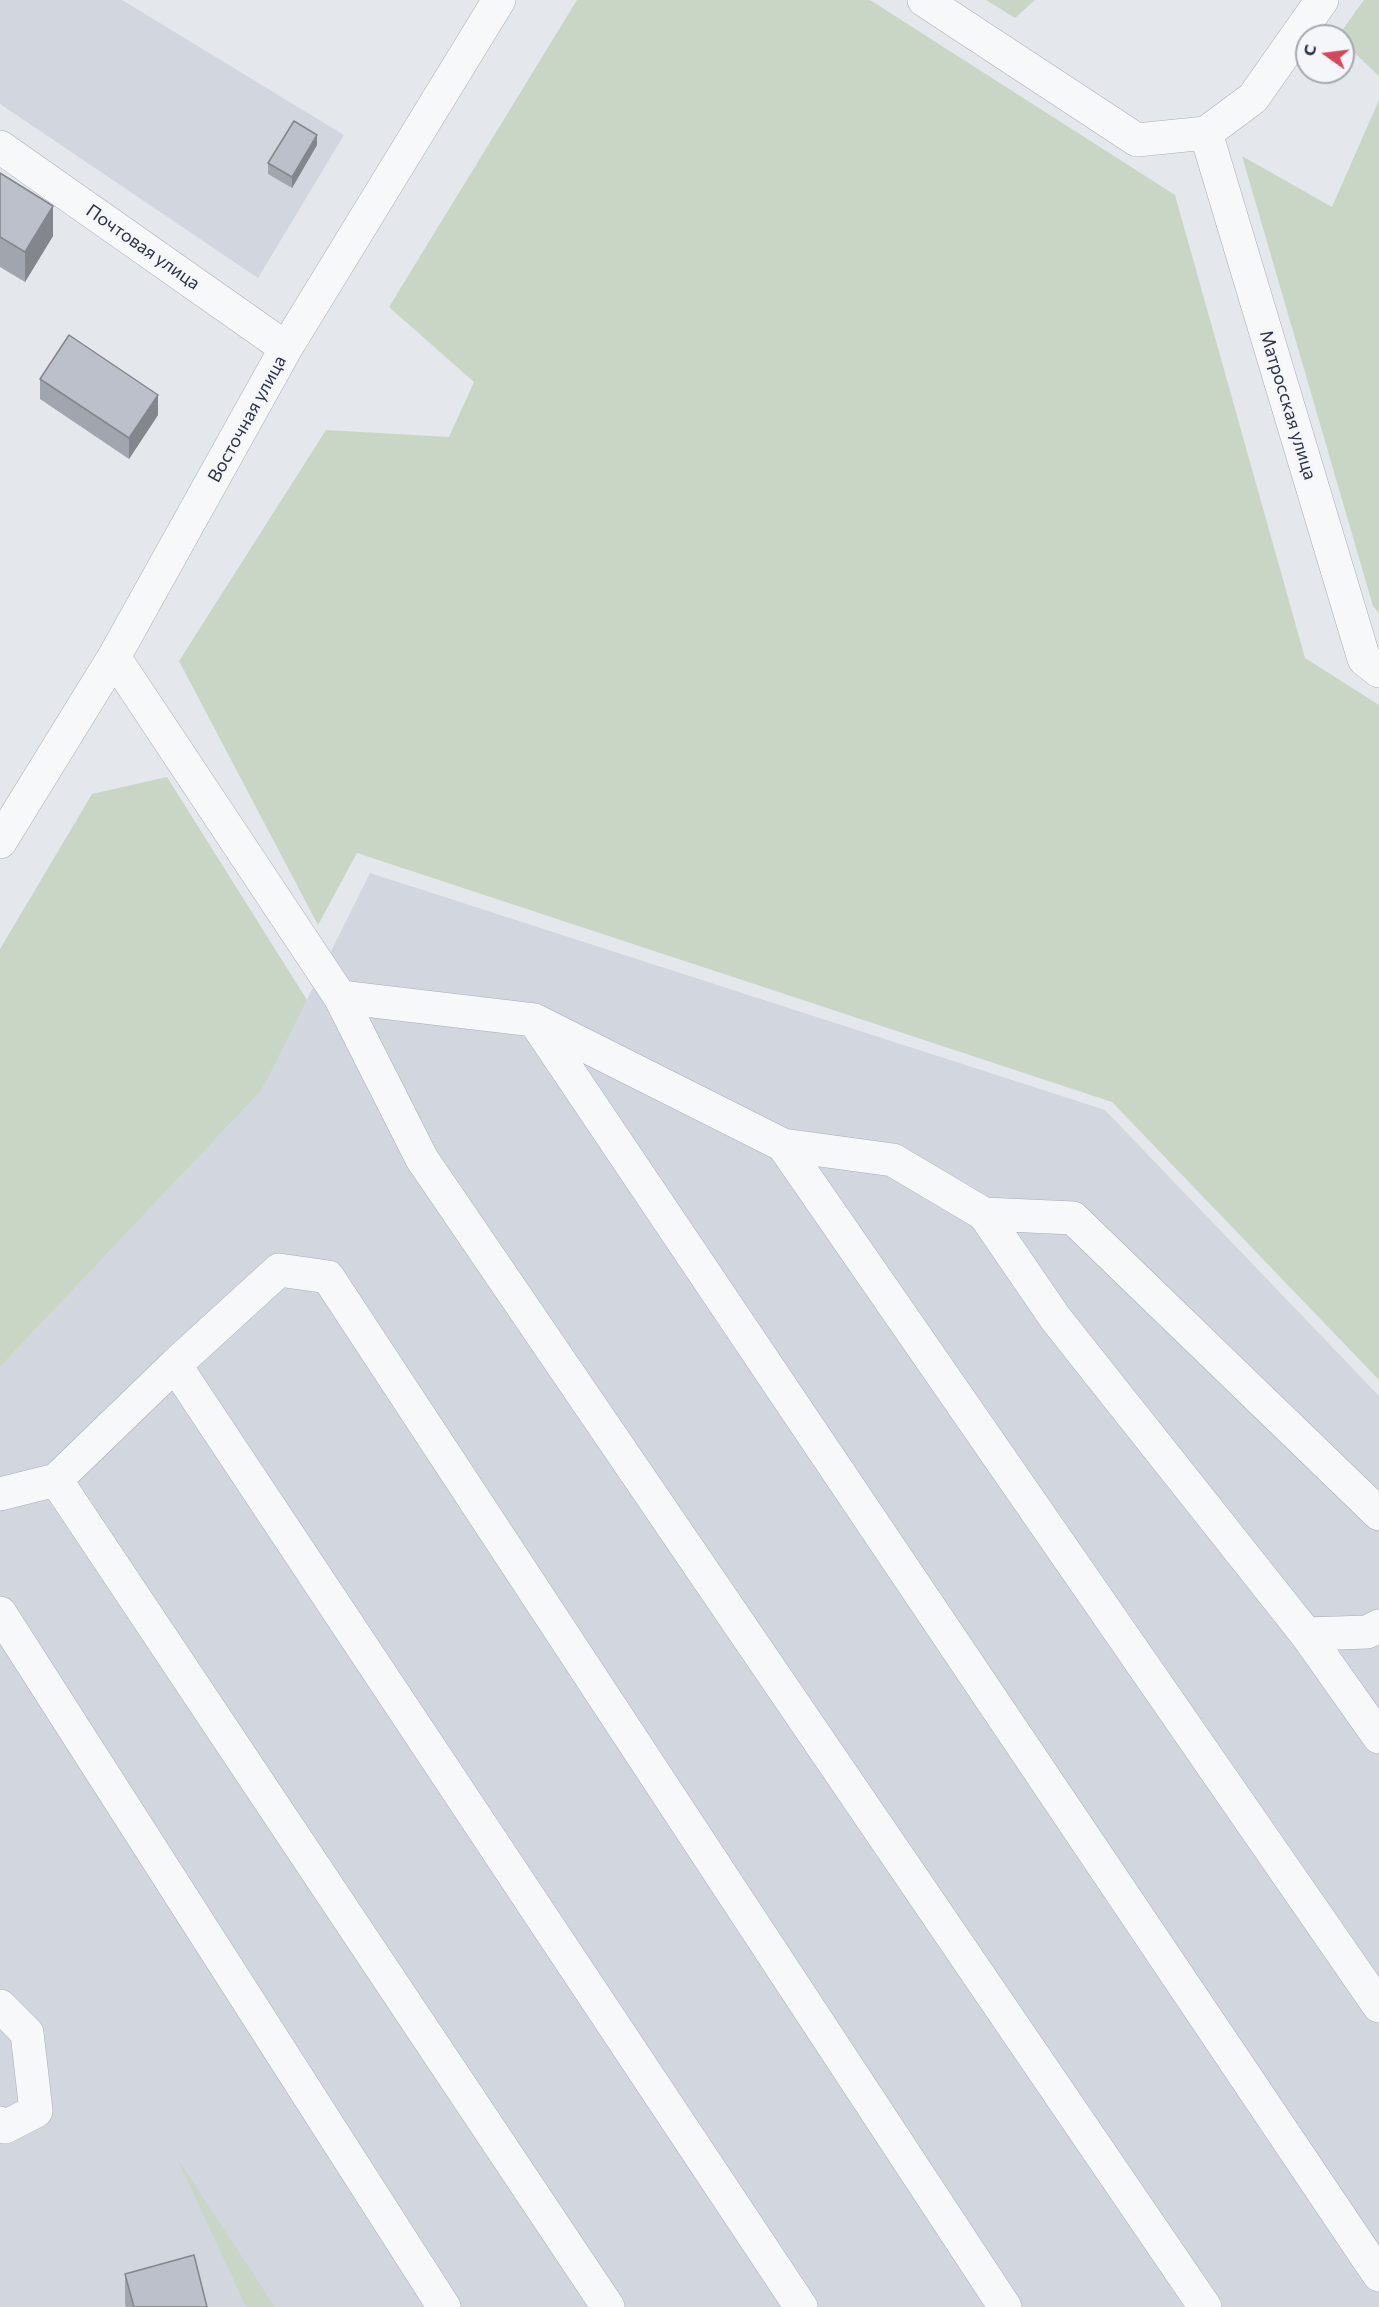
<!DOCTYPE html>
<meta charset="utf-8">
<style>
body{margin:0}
#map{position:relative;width:1379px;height:2307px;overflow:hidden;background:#e4e7ec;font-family:Commissioner,sans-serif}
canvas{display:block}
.north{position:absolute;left:1295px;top:24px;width:60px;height:60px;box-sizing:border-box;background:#f4f6f9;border:2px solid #a4a8b1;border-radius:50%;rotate:284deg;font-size:16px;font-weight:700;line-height:24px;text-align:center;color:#2b3445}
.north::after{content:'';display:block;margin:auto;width:21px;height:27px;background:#d1495b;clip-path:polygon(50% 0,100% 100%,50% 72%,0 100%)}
</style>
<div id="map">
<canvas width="1379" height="2307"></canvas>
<div class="north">С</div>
</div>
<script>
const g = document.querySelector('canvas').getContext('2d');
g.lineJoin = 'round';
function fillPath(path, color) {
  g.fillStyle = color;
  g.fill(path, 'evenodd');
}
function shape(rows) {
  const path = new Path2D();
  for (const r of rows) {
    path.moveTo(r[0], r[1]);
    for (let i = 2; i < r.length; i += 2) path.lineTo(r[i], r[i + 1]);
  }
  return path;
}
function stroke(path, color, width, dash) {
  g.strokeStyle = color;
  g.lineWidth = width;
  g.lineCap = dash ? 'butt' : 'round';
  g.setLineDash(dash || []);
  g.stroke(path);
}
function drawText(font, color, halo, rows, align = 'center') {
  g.font = font + ' Commissioner,sans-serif';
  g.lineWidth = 5;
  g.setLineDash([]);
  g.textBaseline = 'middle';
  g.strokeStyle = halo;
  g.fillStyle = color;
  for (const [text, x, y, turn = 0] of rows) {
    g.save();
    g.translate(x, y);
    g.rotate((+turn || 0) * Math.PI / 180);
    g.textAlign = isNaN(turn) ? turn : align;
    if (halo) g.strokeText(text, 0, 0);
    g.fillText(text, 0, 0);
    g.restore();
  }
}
const built = shape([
 [0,0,122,0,344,135,258,278,0,104],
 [370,873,1105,1110,1379,1396,1379,2307,0,2307,0,1367,262,1090]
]);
const green = shape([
 [577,0,870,0,1175,195,1305,658,1379,705,1379,1380,1112,1102,357,853,318,925,179,661,326,430,449,437,474,382,389,307],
 [986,0,1035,0,1015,18],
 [1364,0,1379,0,1379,76,1343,42,1343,36,1338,36],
 [1379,100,1379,613,1373,606,1242,156,1332,207],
 [167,777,307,1000,262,1090,0,1367,0,949,92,794],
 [177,2158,275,2307,246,2307]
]);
const minor = shape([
 [924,0,1137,140,1206,133,1253,98,1322,0],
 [1206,133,1364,659,1379,671],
 [0,147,286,348],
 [114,657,340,997,422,1159,1205,2307],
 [0,842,114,657,286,348,499,0],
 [340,997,534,1020,783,1145,893,1160,984,1214,1073,1218,1379,1514],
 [534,1020,1379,2275],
 [783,1145,1379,2006],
 [984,1214,1056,1319,1306,1634,1379,1737],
 [175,1365,801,2307],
 [56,1480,608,2307],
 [0,1494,56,1480,175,1365,279,1270,328,1277,1005,2307],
 [0,1613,444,2307],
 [1306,1634,1367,1632,1379,1626],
 [0,2006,27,2033,36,2111,5,2127,0,2123]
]);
const wall = shape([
 [317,145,292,188,268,174,268,163],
 [0,173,53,236,25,282,0,267],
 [40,379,158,415,129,459,40,399],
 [125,2274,207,2307,126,2307,125,2304]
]);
const shadedWall = shape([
 [317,135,317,145,292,188,292,177],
 [53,206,53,236,25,282,25,252],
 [158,395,158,415,129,459,129,438]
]);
const building = shape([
 [294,121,317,135,292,177,268,163,294,121],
 [0,173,53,206,25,252,0,237,0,173],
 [69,335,158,395,129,438,40,379,69,335],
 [194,2255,207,2307,134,2307,125,2274,194,2255]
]);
const streetNames = [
 ["Почтовая улица",143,247,35],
 ["Матросская улица",1288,405,73],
 ["Восточная улица",247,419,-61]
];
fillPath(built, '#d2d6de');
fillPath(green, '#c9d6c5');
stroke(minor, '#a9aeb7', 34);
stroke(minor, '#f7f8fa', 33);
fillPath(wall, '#a1a5ae');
fillPath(shadedWall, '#83868d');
fillPath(building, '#bbc0ca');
stroke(building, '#83868d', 1.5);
drawText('18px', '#2b3445', '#f4f6f9', streetNames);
</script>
